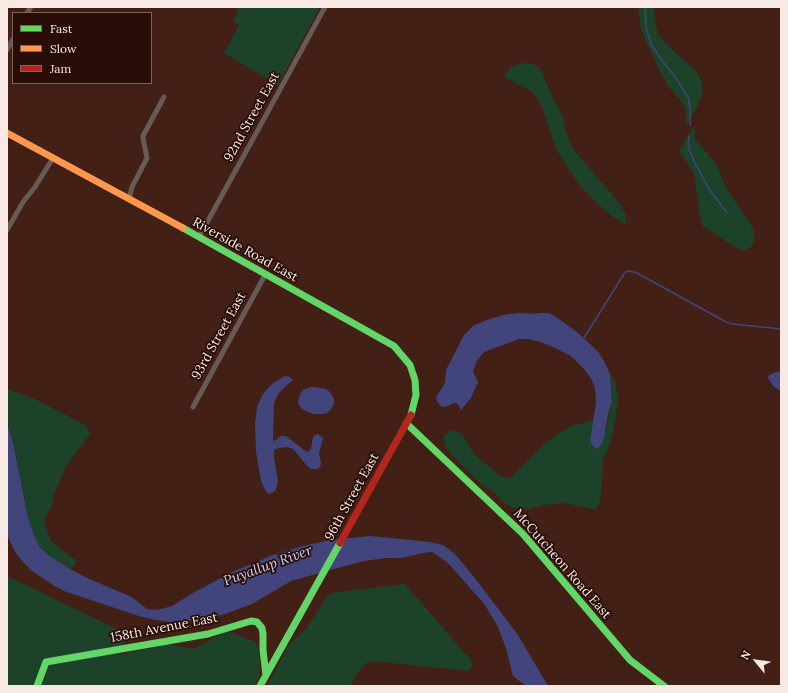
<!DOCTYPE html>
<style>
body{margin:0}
#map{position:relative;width:788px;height:693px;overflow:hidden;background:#422016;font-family:Lora,serif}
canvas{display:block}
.frame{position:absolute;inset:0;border:8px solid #f9e9e4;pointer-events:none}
.legend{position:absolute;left:12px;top:12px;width:140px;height:72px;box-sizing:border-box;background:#280d06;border:1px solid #7c655f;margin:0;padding:5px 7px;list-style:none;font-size:12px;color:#f9e9e4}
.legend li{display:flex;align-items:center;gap:8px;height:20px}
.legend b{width:20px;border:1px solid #7c655f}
.north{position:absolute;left:736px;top:641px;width:40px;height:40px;-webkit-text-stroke:3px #280d06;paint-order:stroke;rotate:299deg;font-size:11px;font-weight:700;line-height:16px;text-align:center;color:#f9e9e4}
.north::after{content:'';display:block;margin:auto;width:14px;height:18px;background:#f9e9e4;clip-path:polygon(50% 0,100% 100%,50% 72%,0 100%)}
</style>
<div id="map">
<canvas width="788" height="693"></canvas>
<div class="frame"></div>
<ul class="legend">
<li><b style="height:5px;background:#63d668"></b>Fast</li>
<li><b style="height:5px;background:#ff974d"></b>Slow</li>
<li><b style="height:5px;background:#b3261e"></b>Jam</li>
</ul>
<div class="north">N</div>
</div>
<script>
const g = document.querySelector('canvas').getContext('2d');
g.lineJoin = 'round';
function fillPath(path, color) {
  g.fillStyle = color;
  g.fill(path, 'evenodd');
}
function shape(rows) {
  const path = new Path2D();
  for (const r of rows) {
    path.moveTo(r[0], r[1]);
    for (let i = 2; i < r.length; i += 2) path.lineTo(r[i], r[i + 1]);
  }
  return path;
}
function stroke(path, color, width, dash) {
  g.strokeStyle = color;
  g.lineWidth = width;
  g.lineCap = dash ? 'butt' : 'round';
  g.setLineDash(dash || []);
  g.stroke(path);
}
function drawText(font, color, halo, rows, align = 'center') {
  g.font = font + ' Lora,serif';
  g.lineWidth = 3.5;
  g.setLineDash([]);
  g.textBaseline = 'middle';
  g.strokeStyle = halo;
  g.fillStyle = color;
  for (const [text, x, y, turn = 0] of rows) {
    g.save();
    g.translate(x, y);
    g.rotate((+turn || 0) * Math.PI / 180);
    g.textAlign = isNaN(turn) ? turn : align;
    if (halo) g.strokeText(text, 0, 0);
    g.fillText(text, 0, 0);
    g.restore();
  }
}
const green = shape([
 [234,7,320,7,278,85,224,53,239,25,233,21,239,10],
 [638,7,654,7,655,23,658,34,666,44,696,71,701,81,703,91,699,103,687,125,685,119,686,114,685,108,683,103,668,86,661,73,645,39,641,30],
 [525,63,533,64,538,67,542,72,553,99,559,109,563,119,566,133,573,149,609,191,620,204,626,216,626,222,624,224,612,216,598,204,580,186,569,169,556,149,542,107,537,98,531,91,508,79,505,76,510,67],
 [694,126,695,139,716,164,727,189,754,230,754,240,752,246,745,251,740,250,703,226,701,222,694,173,679,151],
 [610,374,615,380,618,398,617,408,613,432,608,450,603,458,602,472,601,497,598,506,594,509,563,503,544,505,529,509,514,508,504,503,495,493,481,484,466,470,445,447,443,437,447,433,452,430,456,431,463,435,473,453,482,461,502,477,510,478,544,444,559,433,572,426,594,420,590,441,592,445,597,449,605,435,610,406,612,402],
 [7,389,33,398,87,426,90,434,65,468,54,494,51,507,44,519,45,526,51,541,75,560,76,565,70,569,48,555,39,546,34,535,28,518,13,443,7,423],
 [7,576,129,635,118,655,169,644,193,649,227,631,256,642,260,660,259,677,254,686,7,686],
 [405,584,474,664,468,671,374,661,368,662,363,666,358,672,350,686,267,686,289,645,307,628,328,595,332,593]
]);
const water = shape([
 [519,313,535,314,539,313,548,313,553,315,577,332,590,344,599,353,605,363,610,374,612,402,610,406,605,429,605,435,602,443,597,449,592,445,590,441,596,403,595,388,592,380,585,370,571,356,551,346,540,342,529,339,519,339,484,352,476,362,473,372,478,382,471,398,461,410,458,404,454,403,448,406,442,407,439,404,437,401,436,397,445,383,446,370,464,335,473,326,484,321,503,315],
 [781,371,781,391,774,387,768,378,769,375,776,372],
 [285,376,290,377,293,380,286,386,279,393,274,403,273,440,275,441,281,436,286,436,304,450,308,452,311,449,313,437,315,435,318,434,322,437,323,439,319,453,321,464,320,467,317,469,312,469,308,467,293,449,286,447,276,449,274,450,274,457,278,482,275,491,269,494,265,490,261,481,256,451,255,425,257,407,263,394,273,383],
 [310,387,315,387,326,389,330,392,332,395,334,399,334,404,331,409,327,413,323,414,313,414,302,409,299,405,298,402,300,394,303,390],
 [7,423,13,443,28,518,34,535,39,546,48,555,70,569,89,579,127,595,133,598,147,609,156,610,165,608,172,606,193,593,232,572,273,555,303,546,331,540,370,536,430,542,443,545,455,554,478,582,518,635,548,686,526,686,513,676,506,648,498,627,485,605,448,563,440,557,432,552,423,553,401,558,386,558,364,561,341,567,291,581,252,604,222,615,201,620,169,622,156,620,139,616,64,591,53,585,32,571,23,562,15,552,9,539,7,533]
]);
const stream = shape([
 [645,7,646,28,652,46,663,62,673,74,688,97,690,108,690,125],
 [689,136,688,145,690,152,695,163,709,189,727,213],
 [584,338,622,277,625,272,629,271,637,273,726,322,733,324,781,329]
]);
const street = shape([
 [27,13,31,7],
 [7,50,13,39],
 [129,199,132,187,146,160,147,158,143,138,143,136,164,97],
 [7,230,23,202,35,187,53,158],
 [199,237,265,117,325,7],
 [193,407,265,275]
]);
const fast = shape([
 [183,228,394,346,410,365,415,380,416,395,411,415],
 [407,424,523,534,630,660,664,686],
 [37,686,46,662,208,634,251,621,257,622,262,628,263,634,263,650,266,675],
 [260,686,340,543]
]);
const slow = shape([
 [7,133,183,228]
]);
const jam = shape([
 [340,543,411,415]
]);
const streetNames = [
 ["92nd Street East",252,117,-61],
 ["Riverside Road East",245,250,29],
 ["93rd Street East",219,336,-61],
 ["96th Street East",352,497,-61],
 ["McCutcheon Road East",562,564,49],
 ["158th Avenue East",164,628,-11]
];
const waterNames = [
 ["Puyallup River",268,566,-20]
];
fillPath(green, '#1c432a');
fillPath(water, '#42457b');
stroke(stream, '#42457b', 1.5);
stroke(street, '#685a56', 5);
stroke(fast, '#63d668', 7);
stroke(slow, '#ff974d', 7);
stroke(jam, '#b3261e', 7);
drawText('13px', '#f9e9e4', '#280d06', streetNames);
drawText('italic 14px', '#cbd3f8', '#280d06', waterNames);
</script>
